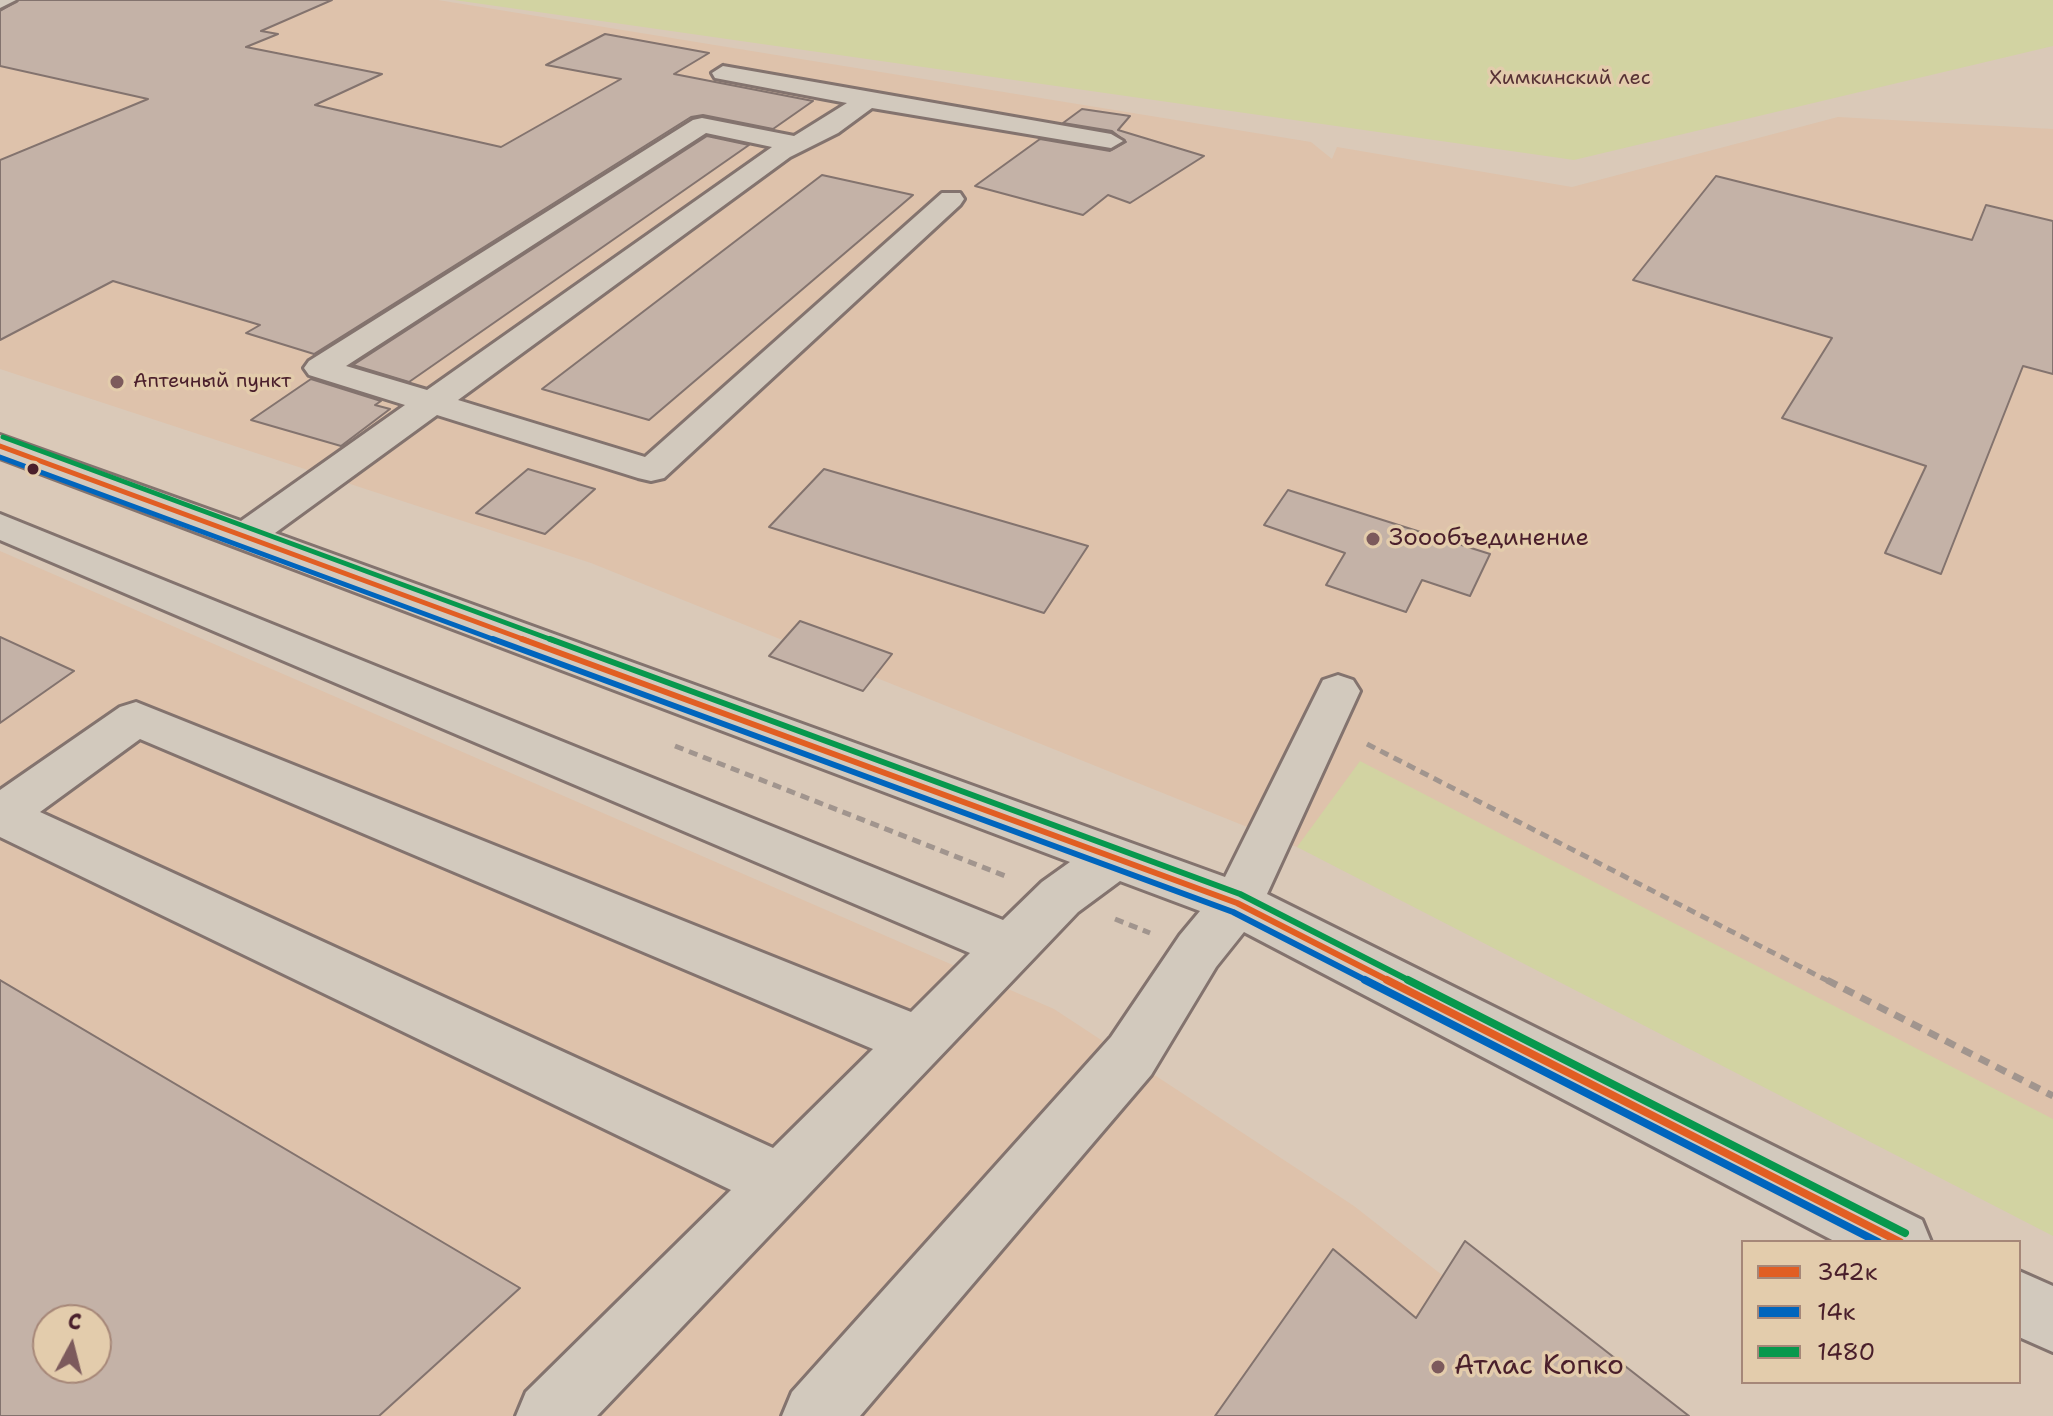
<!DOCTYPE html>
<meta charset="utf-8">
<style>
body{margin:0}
#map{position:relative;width:2053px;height:1416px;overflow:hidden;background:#dac9b8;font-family:"Shantell Sans",sans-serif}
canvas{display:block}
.legend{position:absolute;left:1741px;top:1240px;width:280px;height:144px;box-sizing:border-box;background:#e3ccac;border:2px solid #a68778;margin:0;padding:10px 14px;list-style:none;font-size:24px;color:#4a1f2b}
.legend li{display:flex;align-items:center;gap:16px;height:40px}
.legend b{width:40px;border:2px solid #a68778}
.north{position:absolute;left:32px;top:1304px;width:80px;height:80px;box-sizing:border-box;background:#e3ccac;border:2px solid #a68778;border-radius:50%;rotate:7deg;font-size:22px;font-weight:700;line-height:32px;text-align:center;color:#4a1f2b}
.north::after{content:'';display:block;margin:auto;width:28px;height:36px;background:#7c5a5c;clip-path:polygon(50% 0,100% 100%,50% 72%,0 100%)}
</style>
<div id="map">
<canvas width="2053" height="1416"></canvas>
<ul class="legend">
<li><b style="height:10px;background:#e15e23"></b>342к</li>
<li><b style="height:10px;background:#0065bd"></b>14к</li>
<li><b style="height:10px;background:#07984d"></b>1480</li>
</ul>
<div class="north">С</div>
</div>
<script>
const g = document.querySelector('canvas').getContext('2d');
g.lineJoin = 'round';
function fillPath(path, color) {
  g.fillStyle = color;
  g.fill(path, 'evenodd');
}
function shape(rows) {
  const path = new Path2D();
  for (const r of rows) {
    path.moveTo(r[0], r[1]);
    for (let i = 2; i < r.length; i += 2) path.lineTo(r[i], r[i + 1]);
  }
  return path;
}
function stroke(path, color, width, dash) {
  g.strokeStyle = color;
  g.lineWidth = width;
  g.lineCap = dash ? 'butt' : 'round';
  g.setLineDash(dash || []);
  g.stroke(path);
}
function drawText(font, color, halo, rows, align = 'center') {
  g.font = font + ' "Shantell Sans",sans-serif';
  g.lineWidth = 7;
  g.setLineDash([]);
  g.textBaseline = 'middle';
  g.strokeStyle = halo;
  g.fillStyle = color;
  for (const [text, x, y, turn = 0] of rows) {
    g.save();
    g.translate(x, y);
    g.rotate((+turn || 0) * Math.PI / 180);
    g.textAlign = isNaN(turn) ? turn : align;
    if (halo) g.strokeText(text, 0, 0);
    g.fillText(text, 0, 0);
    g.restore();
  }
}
const built = shape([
 [240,0,438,0,1311,142,1332,159,1337,147,1572,187,1838,117,2053,129,2053,1160,1966,1108,1297,847,591,563,0,369,0,44],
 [0,551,1054,1009,1354,1206,1622,1416,0,1416],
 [48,1320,96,1320,96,1368,48,1368]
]);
const green = shape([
 [454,0,2053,0,2053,46,1574,160],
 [1360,761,2053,1119,2053,1236,1297,847]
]);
const building = shape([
 [19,0,332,0,261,31,278,34,246,47,382,74,315,105,501,147,621,79,546,65,605,34,709,53,674,74,813,101,773,129,703,115,691,117,314,354,246,333,260,325,113,281,0,340,0,160,148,99,0,66,0,11,19,0],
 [1082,109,1130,116,1118,130,1204,156,1130,203,1108,195,1083,215,975,186,1040,139,1110,151,1126,142,1112,131,1063,123,1082,109],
 [707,136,749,145,409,382,353,365,707,136],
 [822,175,913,195,649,420,542,389,822,175],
 [1716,176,1972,240,1986,205,2053,221,2053,374,2023,366,1941,574,1885,553,1926,466,1782,418,1832,338,1633,280,1716,176],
 [311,379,381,401,375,405,390,409,341,446,251,420,311,379],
 [528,469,595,489,545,534,476,513,528,469],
 [824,469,1088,546,1044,613,769,527,824,469],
 [1288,490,1490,554,1470,596,1422,580,1406,612,1326,585,1345,553,1264,525,1288,490],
 [800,621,892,654,863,691,769,656,800,621],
 [0,637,74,671,0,723,0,637],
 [0,980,520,1288,379,1416,0,1416,0,980],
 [48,1320,96,1320,96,1368,48,1368,48,1320],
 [1465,1241,1689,1416,1215,1416,1333,1249,1416,1318,1465,1241]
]);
const pathFar1 = shape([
 [1367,744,1830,982],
 [675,746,1008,877],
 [1115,919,1150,933]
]);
const path = shape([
 [1827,980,2053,1096]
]);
const minor = shape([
 [0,0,16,0,0,8,0,0],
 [723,66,1111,134,1123,141,1111,148,872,108,838,133,790,157,458,400,645,457,942,193,960,193,964,199,960,205,664,478,651,481,638,478,437,415,275,533,1225,877,1323,680,1338,675,1353,680,1360,691,1267,894,1922,1220,1931,1242,1836,1242,1244,932,1216,967,1151,1075,860,1416,782,1416,792,1392,1111,1037,1180,935,1200,911,1120,881,1078,912,597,1416,516,1416,526,1392,731,1190,0,837,0,790,120,707,136,702,911,1012,970,953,0,540,0,514,1003,920,1042,882,1070,862,0,458,0,435,241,521,405,405,309,375,304,368,309,361,693,120,702,118,794,136,847,103,715,78,712,73,723,66],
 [706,133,772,147,427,390,346,366,706,133],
 [140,739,873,1049,773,1148,40,812,140,739],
 [2019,1271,2053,1286,2053,1352,2019,1337,2019,1271]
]);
const bus1Far2 = shape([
 [0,446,528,641]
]);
const bus1Far1 = shape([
 [522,639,1237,903,1391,982]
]);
const bus1 = shape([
 [1387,980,1900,1242]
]);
const bus2Far2 = shape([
 [0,457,498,641]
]);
const bus2Far1 = shape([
 [493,639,1233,912,1369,982]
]);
const bus2 = shape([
 [1365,980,1878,1242]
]);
const bus3Far2 = shape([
 [3,437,555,641]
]);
const bus3Far1 = shape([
 [550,639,1240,894,1412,982]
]);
const bus3 = shape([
 [1408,980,1905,1233]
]);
const markers = [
 [117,382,8,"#7c5a5c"],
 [33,469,7,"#4a1f2b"],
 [1373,539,8,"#7c5a5c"],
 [1438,1367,8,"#7c5a5c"]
];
const farParknames = [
 ["Химкинский лес",1570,79]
];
const farPoinames = [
 ["Аптечный пункт",133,382]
];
const poiNames = [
 ["Зоообъединение",1389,539]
];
const nearPoinames = [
 ["Атлас Копко",1454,1367]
];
fillPath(built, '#dec2ab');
fillPath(green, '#d2d3a2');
fillPath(building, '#c4b2a7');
stroke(building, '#83736e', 2);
stroke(minor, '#83736e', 6);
stroke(pathFar1, '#a1958e', 5, [9, 6]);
stroke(path, '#a1958e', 7, [11, 8]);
fillPath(minor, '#d2c9bd');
stroke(bus1Far2, '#e15e23', 5);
stroke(bus1Far1, '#e15e23', 6);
stroke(bus1, '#e15e23', 8);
stroke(bus2Far2, '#0065bd', 5);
stroke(bus2Far1, '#0065bd', 6);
stroke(bus2, '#0065bd', 8);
stroke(bus3Far2, '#07984d', 5);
stroke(bus3Far1, '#07984d', 6);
stroke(bus3, '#07984d', 8);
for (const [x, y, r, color] of markers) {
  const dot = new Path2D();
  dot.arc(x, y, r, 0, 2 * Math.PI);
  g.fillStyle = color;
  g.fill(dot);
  stroke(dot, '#e3ccac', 3);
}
drawText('20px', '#573235', '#e3ccac', farParknames);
drawText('20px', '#4a1f2b', '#e3ccac', farPoinames, 'left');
drawText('24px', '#4a1f2b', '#e3ccac', poiNames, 'left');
drawText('28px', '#4a1f2b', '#e3ccac', nearPoinames, 'left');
</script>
